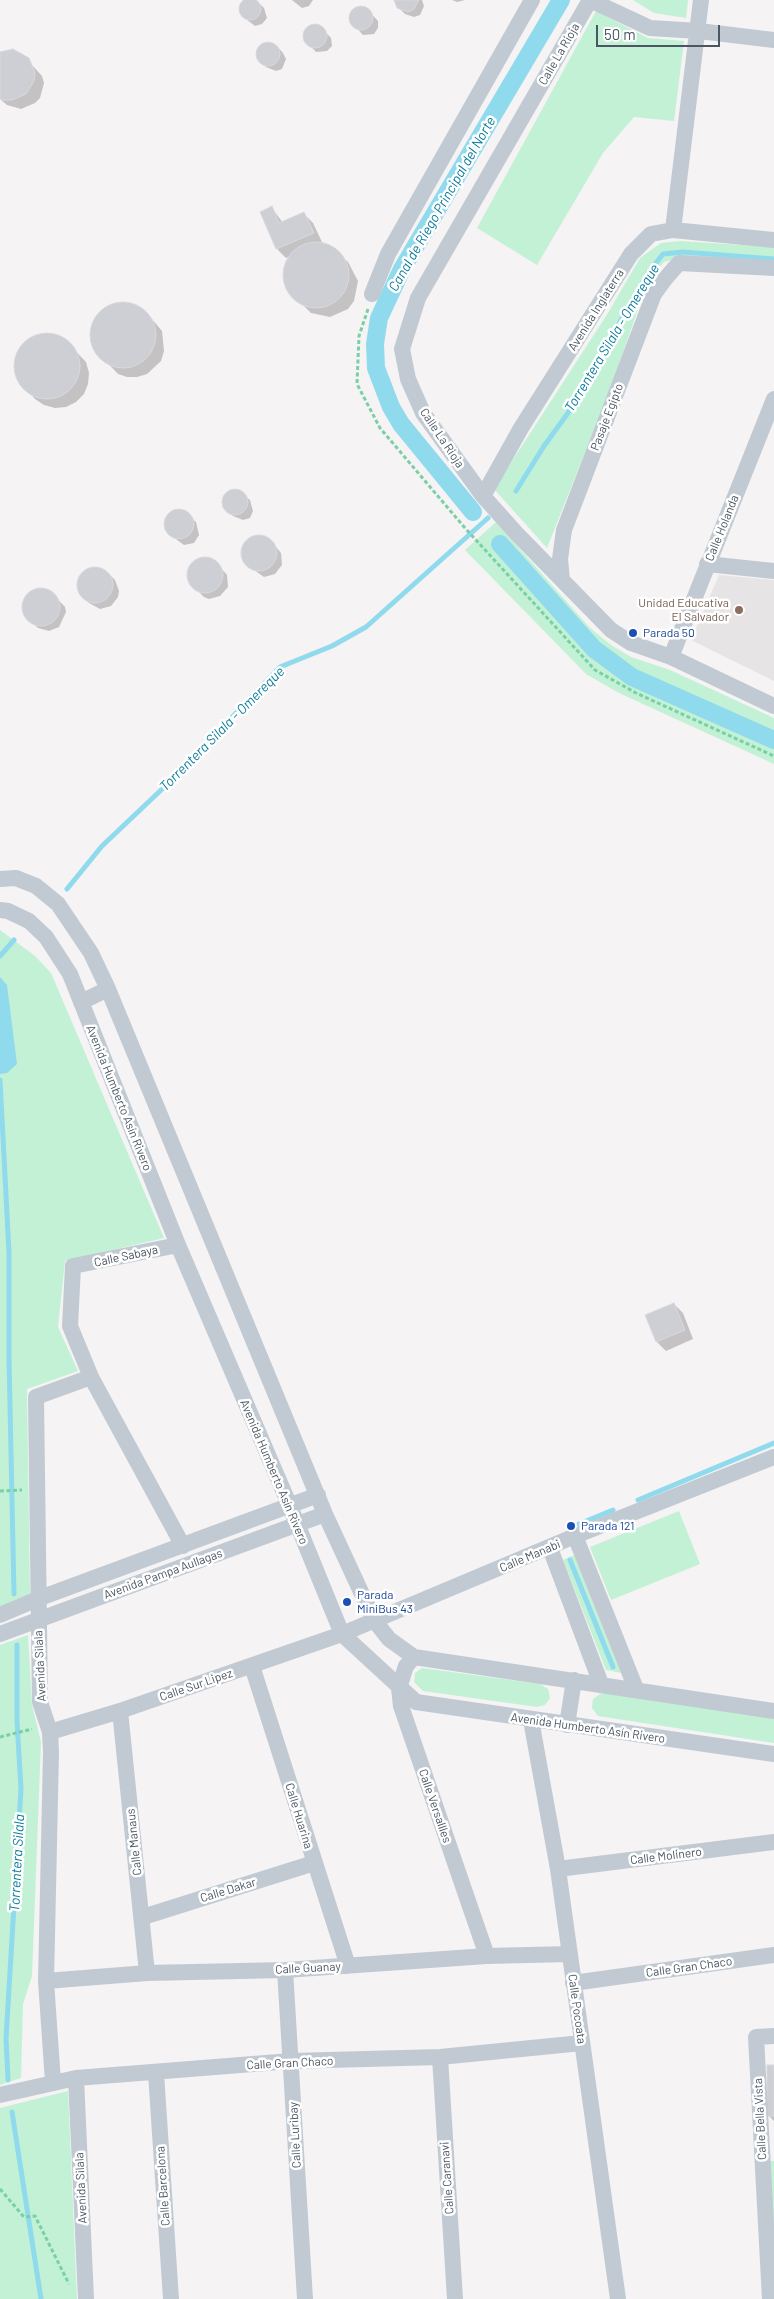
<!DOCTYPE html>
<meta charset="utf-8">
<style>
body{margin:0}
#map{position:relative;width:774px;height:2299px;overflow:hidden;background:#f5f3f3;font-family:Barlow,sans-serif}
canvas{display:block}
.scale{position:absolute;left:596px;top:25px;width:124px;height:22px;box-sizing:border-box;border:2px solid #4a5661;border-top:0;padding-left:6px;font-size:15px;line-height:18px;white-space:nowrap;color:#4a5661;-webkit-text-stroke:4px #fff;paint-order:stroke}
</style>
<div id="map">
<canvas width="774" height="2299"></canvas>
<div class="scale">50 m</div>
</div>
<script>
const g = document.querySelector('canvas').getContext('2d');
g.lineJoin = 'round';
function fillPath(path, color) {
  g.fillStyle = color;
  g.fill(path, 'evenodd');
}
function shape(rows) {
  const path = new Path2D();
  for (const r of rows) {
    if (r.length === 3) {
      path.moveTo(r[0] + r[2], r[1]);
      path.arc(r[0], r[1], r[2], 0, 2 * Math.PI);
      continue;
    }
    path.moveTo(r[0], r[1]);
    for (let i = 2; i < r.length; i += 2) path.lineTo(r[i], r[i + 1]);
  }
  return path;
}
function stroke(path, color, width, dash) {
  g.strokeStyle = color;
  g.lineWidth = width;
  g.lineCap = dash ? 'butt' : 'round';
  g.setLineDash(dash || []);
  g.stroke(path);
}
function drawText(font, color, halo, rows, align = 'center') {
  g.font = font + ' Barlow,sans-serif';
  g.lineWidth = 5;
  g.setLineDash([]);
  g.textBaseline = 'middle';
  g.strokeStyle = halo;
  g.fillStyle = color;
  for (const [text, x, y, turn = 0] of rows) {
    g.save();
    g.translate(x, y);
    g.rotate((+turn || 0) * Math.PI / 180);
    g.textAlign = isNaN(turn) ? turn : align;
    if (halo) g.strokeText(text, 0, 0);
    g.fillText(text, 0, 0);
    g.restore();
  }
}
const education = shape([
 [719,575,774,580,774,681,691,640]
]);
const green = shape([
 [633,0,688,0,686,18,654,13],
 [596,11,648,38,684,41,674,121,634,117,603,153,537,265,477,228],
 [680,241,774,247,774,265,679,258,664,262,648,280,614,379,547,548,494,489,608,313,640,258,661,243],
 [496,522,590,628,611,645,631,657,670,670,774,718,774,764,619,693,586,674,465,550],
 [0,930,35,956,51,973,164,1238,65,1261,58,1327,78,1371,27,1389,30,1594,0,1607],
 [679,1511,700,1564,611,1600,590,1547],
 [574,1555,621,1673,606,1670,563,1560],
 [28,1635,32,1705,41,1742,32,1976,23,2004,21,2078,0,2085,0,1645],
 [422,1668,540,1684,548,1689,550,1698,545,1705,537,1707,423,1691,414,1682,415,1673],
 [605,1693,774,1718,774,1743,598,1716,592,1708,593,1699,600,1694],
 [68,2091,77,2299,0,2299,0,2108],
 [768,2161,774,2161,774,2231]
]);
const water = shape([
 [0,977,7,985,17,1064,7,1073,0,1074]
]);
const shadow = shape([
 [243,0,256,0,264,8,267,18,262,24,255,26,242,16,239,9],
 [292,0,313,0,309,6,302,8],
 [397,0,422,0,424,6,420,15,414,17,405,14,398,7],
 [452,0,465,0,457,2],
 [357,8,367,9,378,21,378,28,374,34,363,35,351,22,352,12],
 [311,26,320,26,331,38,332,46,327,51,316,52,305,40,306,30],
 [266,43,277,46,283,53,286,59,282,69,276,71,266,67,260,61,257,54,260,47],
 [5,51,21,53,42,76,44,83,40,98,35,103,21,109,7,105,0,99,0,54],
 [272,208,283,223,304,214,313,223,322,242,319,243,329,246,348,262,358,281,354,301,348,309,330,317,311,313,287,289,284,278,285,267,290,256,286,258,277,249],
 [125,303,136,306,146,312,162,331,164,351,161,361,147,374,137,377,127,377,118,374,94,349,91,338,92,327,97,317,104,309,114,304],
 [43,334,63,338,86,362,89,373,88,384,84,394,76,402,66,407,55,408,44,405,35,399,18,380,16,360,26,343],
 [237,490,250,500,253,511,250,518,243,520,233,516,227,510,224,499,229,492],
 [183,511,196,522,199,535,194,543,184,545,169,534,165,526,170,514],
 [258,536,272,542,281,553,282,565,275,574,264,577,247,565,242,555,248,540],
 [209,558,214,560,227,575,228,587,220,596,209,599,204,597,189,582,188,571,198,559],
 [94,568,109,574,115,580,119,591,118,597,111,606,100,609,89,603,80,592,79,581,84,572],
 [38,589,50,591,65,607,66,612,59,627,49,631,38,628,27,618,24,606,28,595],
 [674,1304,683,1313,693,1339,666,1351,657,1342,647,1316],
 [774,2066,774,2121,768,2115]
]);
const stream = shape([
 [516,491,544,446,568,413,648,273,663,254,683,252,774,259],
 [67,889,102,846,178,774,280,667,332,646,366,627,488,518],
 [0,956,14,940],
 [0,1080,9,1253,9,1358,14,1594],
 [638,1500,774,1443],
 [579,1524,613,1510],
 [570,1560,613,1667],
 [8,2080,6,2038,21,1789,17,1721,17,1645],
 [12,2112,41,2299]
]);
const canal = shape([
 [473,512,401,424,391,407,376,368,375,344,379,318,402,269,561,0],
 [500,544,594,649,632,677,774,740]
]);
const building = shape([
 [250,9,11],
 [394,0,419,0,414,9,408,12,397,8,394,0],
 [361,18,12],
 [315,36,12],
 [268,54,12],
 [13,49,29,58,35,73,34,81,26,94,12,100,3,100,0,98,0,52,13,49],
 [272,206,279,223,304,212,314,233,276,249,260,212,272,206],
 [316,275,33],
 [123,335,33],
 [47,366,33],
 [235,502,13],
 [179,524,15],
 [259,553,18],
 [205,575,18],
 [95,585,18],
 [41,607,19],
 [674,1303,685,1330,656,1342,645,1315,674,1303],
 [767,2065,774,2065,774,2116,767,2116,767,2065]
]);
const path = shape([
 [368,309,359,336,357,384,380,428,465,528,595,670,636,693,774,756],
 [0,1491,22,1490],
 [0,1737,32,1729],
 [0,2189,24,2217,35,2216,69,2284]
]);
const minor = shape([
 [590,0,418,298,402,349,408,379,423,413,483,496,517,534,611,630,631,643,671,657,774,706],
 [590,0,650,28,699,31,774,40],
 [673,230,701,0],
 [372,294,388,254,532,0],
 [483,496,521,428,631,254,651,234,673,230,774,240],
 [707,564,774,571],
 [562,580,560,559,564,530,654,294,665,279,679,263,774,268],
 [671,657,774,399],
 [0,879,16,878,36,886,58,904,91,953,108,989,325,1514,374,1620,389,1639,414,1657,774,1711],
 [0,910,8,911,29,921,46,937,70,974,178,1245,289,1504,342,1634,416,1702,774,1754],
 [81,1002,108,989],
 [178,1245,73,1266,70,1326,91,1377,183,1546],
 [575,1536,636,1689],
 [550,1548,601,1684],
 [0,1615,40,1598,318,1495],
 [0,1634,325,1514],
 [414,1657,406,1666,399,1688,401,1706,487,1956],
 [252,1666,348,1966],
 [120,1711,147,1973],
 [531,1720,558,1869,618,2299],
 [567,1725,574,1680],
 [50,1732,120,1711,342,1634,575,1536,774,1457],
 [558,1869,774,1842],
 [143,1917,314,1863],
 [285,1970,305,2299],
 [46,1981,147,1973,285,1970,487,1956,570,1954],
 [573,1983,774,1955],
 [440,2057,455,2299],
 [156,2073,171,2299],
 [76,2078,86,2299],
 [53,2082,46,1981,51,1752,50,1732,40,1702,36,1397,91,1377],
 [0,2095,76,2078,291,2061,440,2057,582,2043],
 [770,2299,756,2037,774,2036]
]);
const markers = [
 [739,610,5,"#8d6e63"],
 [633,633,5,"#1a4fb4"],
 [571,1526,5,"#1a4fb4"],
 [347,1602,5,"#1a4fb4"]
];
const streetNames = [
 ["Calle La Rioja",559,54,-60],
 ["Avenida Inglaterra",596,310,-58],
 ["Pasaje Egipto",607,417,-69],
 ["Calle La Rioja",442,438,56],
 ["Calle Holanda",722,528,-68],
 ["Avenida Humberto Asín Rivero",119,1098,68],
 ["Calle Sabaya",126,1256,-12],
 ["Avenida Humberto Asín Rivero",274,1472,67],
 ["Calle Manabi",530,1556,-23],
 ["Avenida Pampa Aullagas",163,1574,-20],
 ["Avenida Silala",40,1666,-93],
 ["Calle Sur Lipez",196,1685,-19],
 ["Avenida Humberto Asín Rivero",588,1728,8],
 ["Calle Versallles",435,1806,71],
 ["Calle Huarina",299,1816,73],
 ["Calle Manaus",134,1842,-96],
 ["Calle Molinero",666,1856,-7],
 ["Calle Dakar",228,1890,-17],
 ["Calle Gran Chaco",689,1967,-8],
 ["Calle Guanay",308,1968,-3],
 ["Calle Pocoata",577,2009,82],
 ["Calle Gran Chaco",290,2063,-3],
 ["Calle Bella Vista",760,2119,-93],
 ["Calle Luribay",295,2135,-93],
 ["Calle Caranavi",447,2178,-94],
 ["Calle Barcelona",163,2186,-94],
 ["Avenida Silala",81,2188,-93]
];
const educationNames = [
 ["Unidad Educativa",729,603],
 ["El Salvador",729,617]
];
const transitNames = [
 ["Parada 50",643,633],
 ["Parada 121",581,1526],
 ["Parada",357,1595],
 ["MiniBus 43",357,1609]
];
const waterNames = [
 ["Canal de Riego Principal del Norte",442,204,-60],
 ["Torrentera Silala - Omereque",612,338,-59],
 ["Torrentera Silala - Omereque",222,729,-45],
 ["Torrentera Silala",17,1863,-87]
];
fillPath(education, '#e6e4e5');
fillPath(green, '#c3f1d5');
fillPath(water, '#90daee');
fillPath(shadow, '#0003');
stroke(stream, '#90daee', 5);
stroke(canal, '#90daee', 18);
fillPath(building, '#cdcfd5');
stroke(building, '#d7d9de', 1);
stroke(path, '#7ad0a6', 3, [4, 2.5]);
stroke(minor, '#c1cad2', 16);
for (const [x, y, r, color] of markers) {
  const dot = new Path2D();
  dot.arc(x, y, r, 0, 2 * Math.PI);
  g.fillStyle = color;
  g.fill(dot);
  stroke(dot, '#fff', 2);
}
drawText('12px', '#4a5661', '#fff', streetNames);
drawText('12px', '#785e54', '#fff', educationNames, 'right');
drawText('12px', '#164399', '#fff', transitNames, 'left');
drawText('italic 14px', '#0c7c9b', '#fff', waterNames);
</script>
